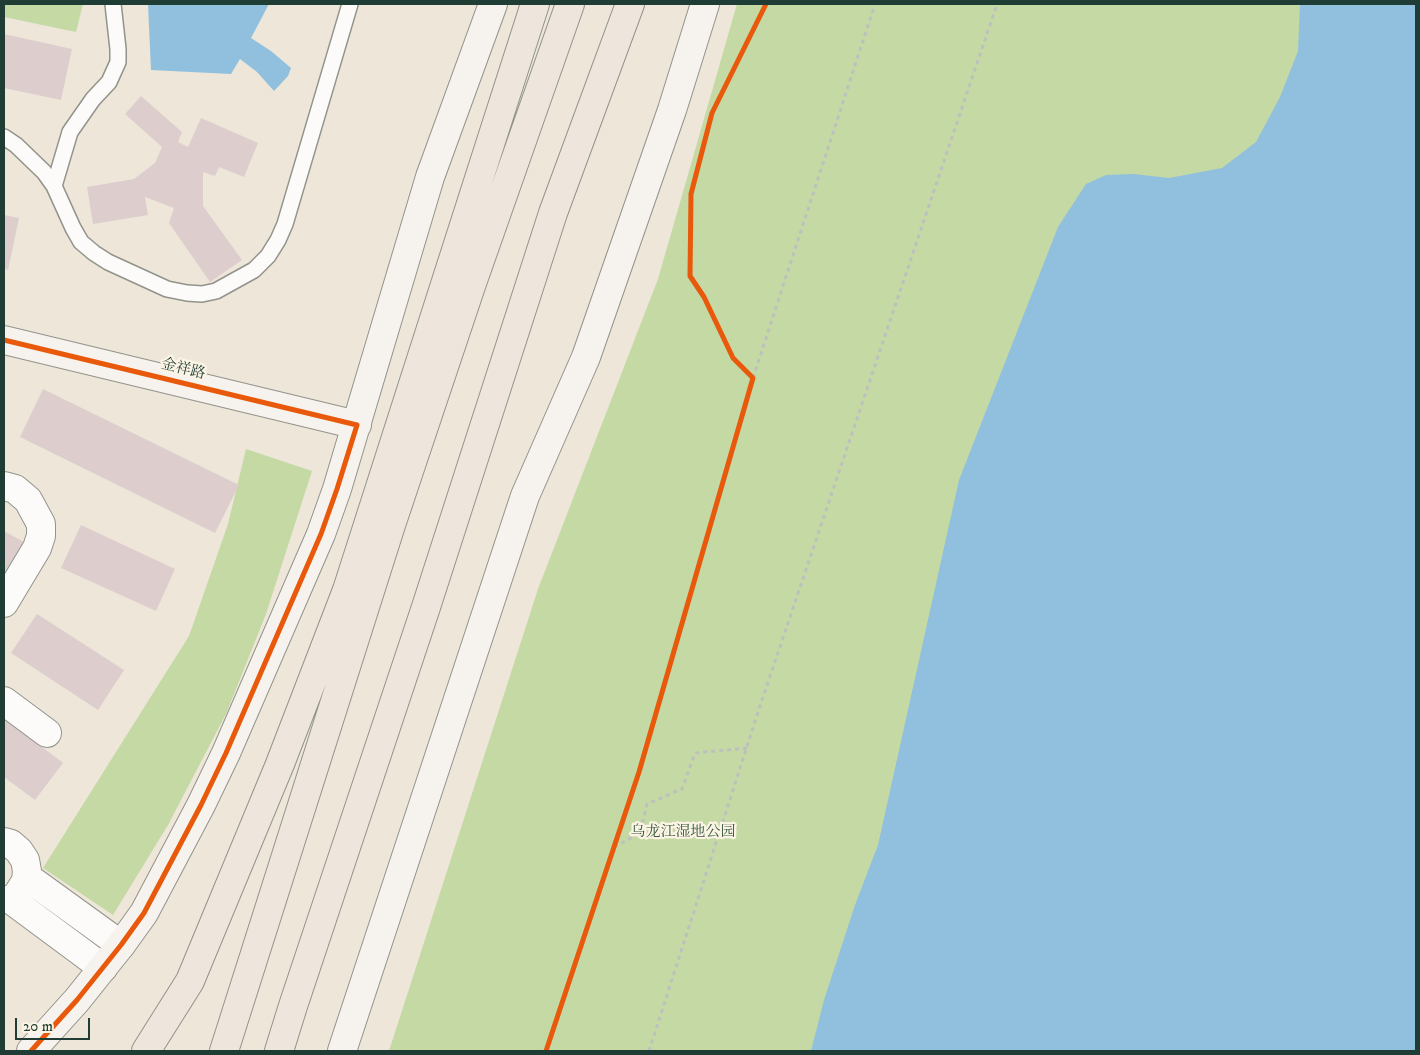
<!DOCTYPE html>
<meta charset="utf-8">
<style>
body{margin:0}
#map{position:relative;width:1420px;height:1055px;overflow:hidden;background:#ede6d9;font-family:"IM FELL DW Pica",serif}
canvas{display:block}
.frame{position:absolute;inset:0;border:5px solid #1f3d34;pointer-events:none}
.scale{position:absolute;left:15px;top:1018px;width:75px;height:22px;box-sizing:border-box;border:2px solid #1f3d34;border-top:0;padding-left:6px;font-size:15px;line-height:18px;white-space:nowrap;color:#1f3d34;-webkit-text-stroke:4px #fcf5e5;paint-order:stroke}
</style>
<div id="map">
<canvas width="1420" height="1055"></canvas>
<div class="frame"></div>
<div class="scale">20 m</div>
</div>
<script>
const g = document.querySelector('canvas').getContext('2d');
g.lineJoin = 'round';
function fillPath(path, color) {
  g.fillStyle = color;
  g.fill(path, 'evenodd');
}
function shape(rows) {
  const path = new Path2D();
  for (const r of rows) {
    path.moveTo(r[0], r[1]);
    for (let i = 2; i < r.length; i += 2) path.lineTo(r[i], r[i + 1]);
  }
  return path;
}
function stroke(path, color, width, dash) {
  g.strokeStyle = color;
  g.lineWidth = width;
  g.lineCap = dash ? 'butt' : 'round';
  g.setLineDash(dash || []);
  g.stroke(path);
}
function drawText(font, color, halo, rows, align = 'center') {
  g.font = font + ' "IM FELL DW Pica","Noto Serif SC",serif';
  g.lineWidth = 4.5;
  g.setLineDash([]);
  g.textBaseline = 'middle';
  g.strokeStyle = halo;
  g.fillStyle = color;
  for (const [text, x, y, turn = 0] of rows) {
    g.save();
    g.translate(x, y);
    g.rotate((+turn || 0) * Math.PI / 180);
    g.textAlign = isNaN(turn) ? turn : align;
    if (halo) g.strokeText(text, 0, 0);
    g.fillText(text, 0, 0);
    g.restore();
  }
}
const green = shape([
 [4,4,83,4,76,32,4,17],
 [737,4,1316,4,1319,15,843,1051,389,1051,538,589,658,279],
 [246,449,312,471,266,614,226,714,168,825,113,915,43,868,189,636,228,524]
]);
const water = shape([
 [148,4,269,4,251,38,271,51,291,68,288,76,274,91,257,72,240,59,231,74,151,70],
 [1300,4,1416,4,1416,1051,811,1051,824,1000,855,905,878,845,959,480,1058,227,1086,184,1106,175,1134,174,1169,178,1222,168,1256,142,1280,97,1298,51]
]);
const building = shape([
 [4,34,72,49,61,100,4,88],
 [141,96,182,132,178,142,188,147,201,118,258,143,244,177,219,167,215,176,203,172,203,206,242,260,210,282,169,223,174,208,145,197,148,215,93,224,87,187,134,179,155,163,162,147,125,114],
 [4,215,19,218,8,270,4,269],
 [43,389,239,485,215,533,20,437],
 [81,525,175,569,156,611,61,568],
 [4,531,31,546,13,579,4,574],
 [37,614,124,670,98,710,11,653],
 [4,718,63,763,35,800,4,777]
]);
const path = shape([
 [753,378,875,4],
 [614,847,640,833,647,804,682,789,695,753,747,748],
 [649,1051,760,706,997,4]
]);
const lane = shape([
 [4,137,16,145,44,172,54,186,73,228,81,242,94,253,108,262,167,289,187,293,202,294,216,291,254,270,268,256,278,240,285,224,350,4],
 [54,186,70,132,93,99,109,82,118,62,118,49,113,4]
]);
const street = shape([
 [4,486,15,489,28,500,41,524,41,536,37,548,4,603],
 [4,701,47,733],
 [4,842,11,844,19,851,25,860,27,871,26,881,19,892],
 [27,877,121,945],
 [10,899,103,968]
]);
const secondary = shape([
 [4,340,357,425],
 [31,1051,77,1000,121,945,144,913,201,805,226,753,321,534,337,489,430,177,493,4],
 [342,1051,525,496,586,357,672,110,705,4]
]);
const highway = shape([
 [146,1051,190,981,280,764,347,590,535,4],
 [224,1051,391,525,471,286,570,4],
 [279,1051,293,1006,426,607,553,213,630,4]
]);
const cycleway = shape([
 [4,340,357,425,337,489,321,534,226,753,201,805,144,913,121,945,77,1000,31,1051],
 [546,1051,639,772,753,378,733,358,704,297,690,276,691,194,712,113,766,4]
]);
const streetNames = [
 ["金祥路",183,370,14]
];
const parkNames = [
 ["乌龙江湿地公园",683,833]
];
fillPath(green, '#c5d9a5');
fillPath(water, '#90c0dd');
fillPath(building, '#ddcecd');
stroke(lane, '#92938b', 18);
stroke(street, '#92938b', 30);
stroke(secondary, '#92938b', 30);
stroke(highway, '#92938b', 30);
stroke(path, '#bdc0bc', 3, [4, 4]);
stroke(lane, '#fcfbf9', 15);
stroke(street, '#fcfbf9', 28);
stroke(secondary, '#f6f3ee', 28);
stroke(highway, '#eee6dd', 28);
stroke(cycleway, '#e8590c', 5);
drawText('15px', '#1f3d34', '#fcf5e5', streetNames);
drawText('15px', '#3a5a42', '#fcf5e5', parkNames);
</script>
